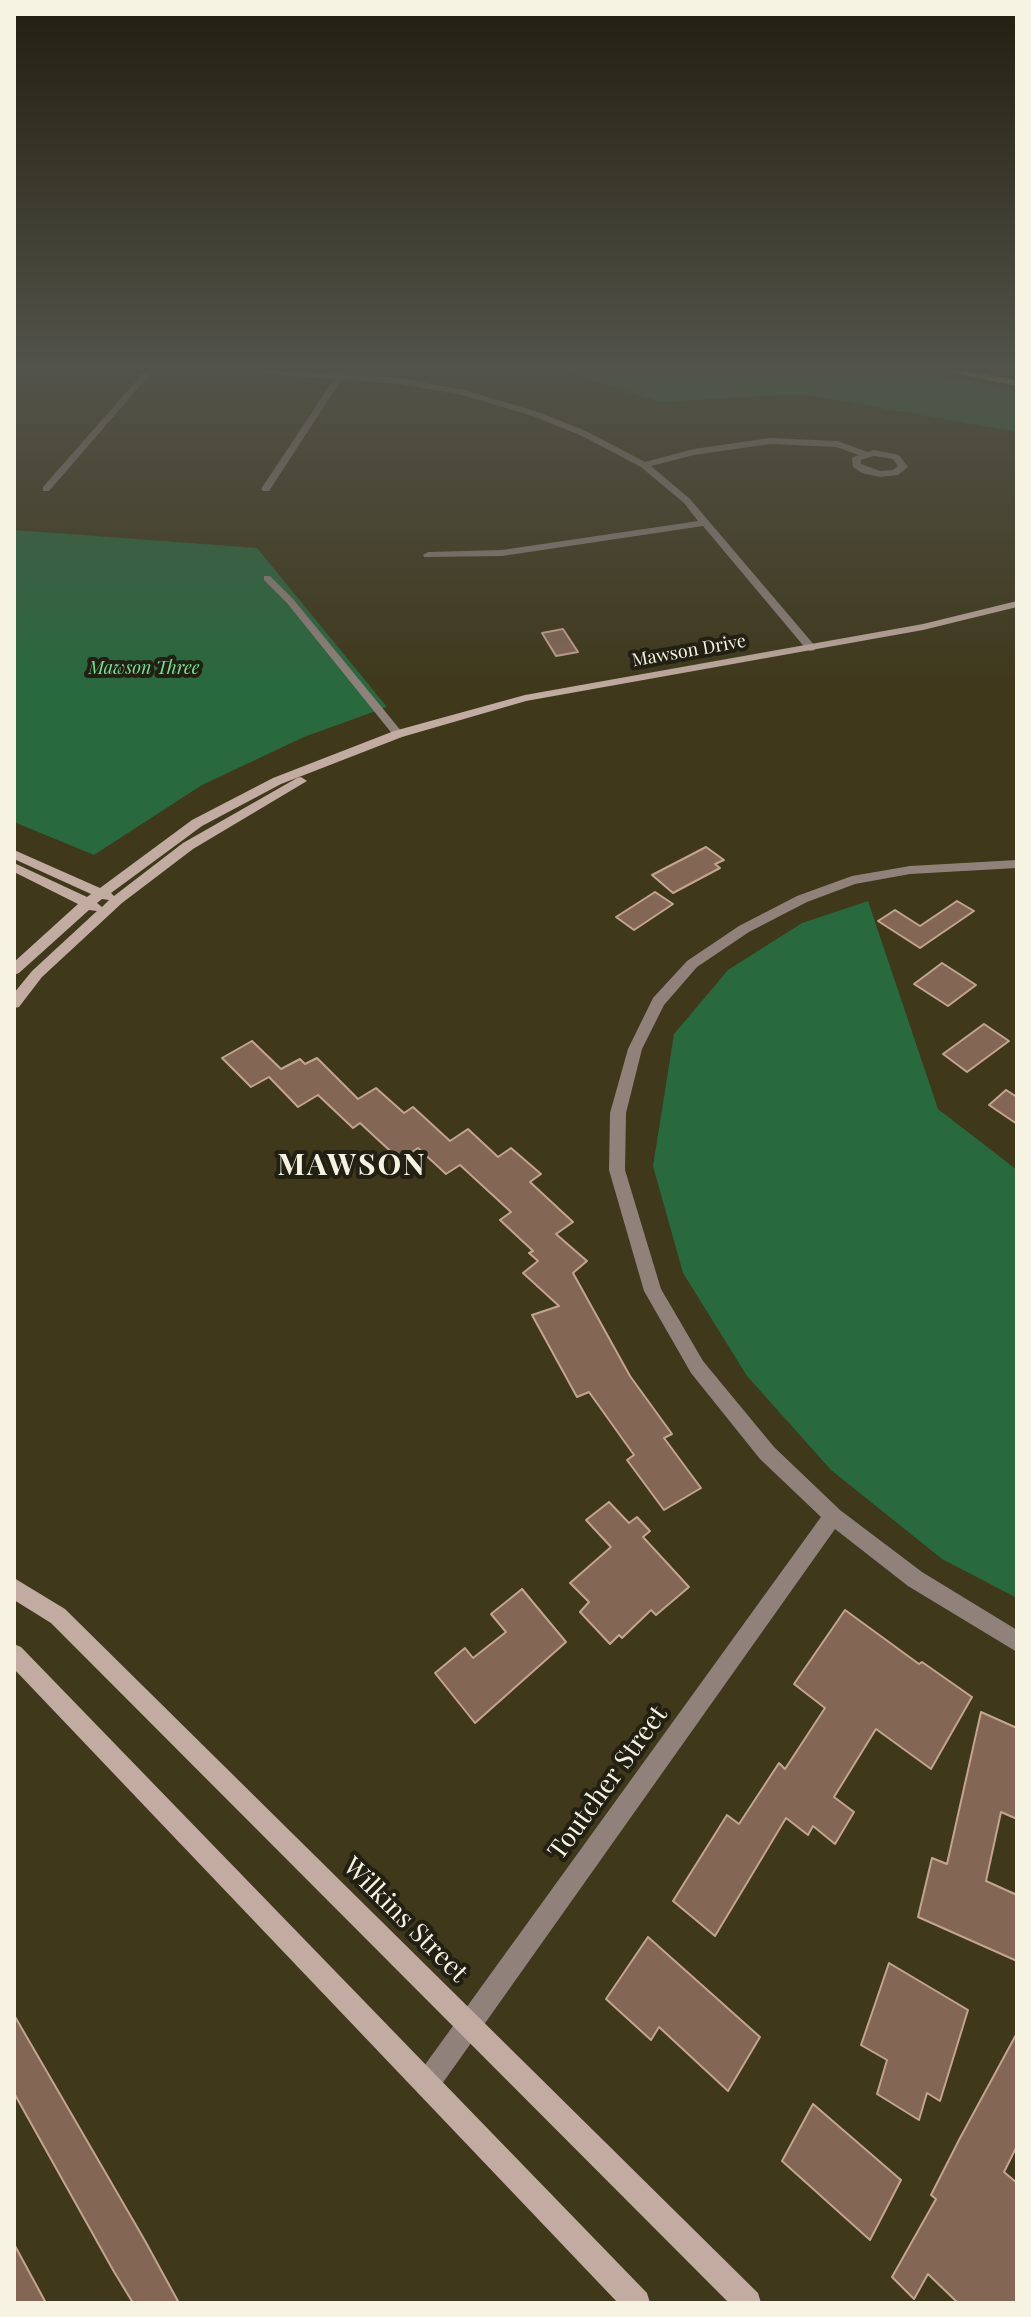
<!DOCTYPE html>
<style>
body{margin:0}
#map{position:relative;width:1031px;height:2317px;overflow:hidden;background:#3f381b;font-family:"Playfair Display",serif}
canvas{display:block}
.frame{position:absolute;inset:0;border:16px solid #f7f3e2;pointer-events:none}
</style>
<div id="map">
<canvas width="1031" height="2317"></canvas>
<div class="frame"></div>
</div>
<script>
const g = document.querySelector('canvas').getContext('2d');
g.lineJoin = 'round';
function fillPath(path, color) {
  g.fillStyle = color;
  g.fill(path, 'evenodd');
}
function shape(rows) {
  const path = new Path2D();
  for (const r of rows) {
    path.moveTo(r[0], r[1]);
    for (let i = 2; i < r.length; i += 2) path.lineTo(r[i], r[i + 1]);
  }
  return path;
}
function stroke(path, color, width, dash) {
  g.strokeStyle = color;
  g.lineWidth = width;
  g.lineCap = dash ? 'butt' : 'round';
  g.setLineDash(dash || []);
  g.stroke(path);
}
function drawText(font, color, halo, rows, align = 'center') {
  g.font = font + ' "Playfair Display",serif';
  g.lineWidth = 8;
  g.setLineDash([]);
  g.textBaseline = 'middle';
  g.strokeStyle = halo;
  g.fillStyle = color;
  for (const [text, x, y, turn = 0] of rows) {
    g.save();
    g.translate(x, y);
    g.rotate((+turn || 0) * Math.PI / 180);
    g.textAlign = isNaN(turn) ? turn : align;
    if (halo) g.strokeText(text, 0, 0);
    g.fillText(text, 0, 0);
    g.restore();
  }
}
const green = shape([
 [562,371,907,371,1017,389,1017,432,802,394,660,402],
 [14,530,257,548,387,707,304,737,202,785,94,855,14,822],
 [868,901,938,1109,1017,1170,1017,1598,942,1559,831,1470,747,1376,683,1273,653,1166,674,1034,728,970,802,923]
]);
const building = shape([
 [563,629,578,652,556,656,542,633,563,629],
 [706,847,724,860,715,864,720,868,673,893,652,875,706,847],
 [655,892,673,904,634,930,616,917,655,892],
 [957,901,974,911,920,948,878,921,895,910,920,926,957,901],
 [942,963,976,985,948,1006,914,984,942,963],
 [984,1024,1009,1041,967,1072,943,1054,984,1024],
 [252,1041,281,1069,300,1059,305,1064,317,1058,358,1099,376,1088,404,1113,413,1107,450,1141,468,1129,498,1157,511,1148,541,1174,530,1182,573,1222,556,1234,587,1261,573,1273,630,1376,672,1434,664,1438,701,1488,664,1510,627,1460,634,1455,589,1392,577,1397,532,1315,559,1306,523,1273,538,1261,529,1253,533,1251,500,1220,511,1212,460,1165,446,1174,418,1148,400,1160,360,1123,353,1128,318,1095,298,1107,269,1077,251,1087,222,1058,252,1041],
 [1006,1090,1017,1097,1017,1124,989,1105,1006,1090],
 [609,1502,629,1523,637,1517,650,1531,643,1537,689,1587,656,1615,651,1610,622,1638,619,1635,610,1644,580,1612,589,1602,570,1583,611,1547,586,1520,609,1502],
 [522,1589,566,1642,475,1723,435,1673,465,1648,473,1658,506,1632,491,1614,522,1589],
 [845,1610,919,1664,922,1662,972,1697,931,1769,876,1729,834,1797,854,1812,835,1844,813,1826,808,1835,786,1818,715,1936,673,1901,727,1815,739,1824,779,1763,785,1769,825,1708,794,1684,845,1610],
 [981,1712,1017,1728,1017,1819,1001,1812,986,1881,1017,1895,1017,1961,918,1917,932,1858,947,1864,981,1712],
 [648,1937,760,2037,728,2091,659,2027,651,2040,606,1999,648,1937],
 [889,1963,968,2010,940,2101,927,2093,919,2120,877,2094,887,2060,861,2045,889,1963],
 [14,2015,144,2239,179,2303,133,2303,113,2270,14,2093,14,2015],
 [1017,2033,1017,2146,1004,2172,1017,2183,1017,2303,958,2303,928,2274,914,2299,892,2277,936,2199,931,2195,960,2138,1017,2033],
 [813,2104,901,2180,870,2240,782,2161,813,2104],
 [14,2244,46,2303,14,2303,14,2244]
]);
const lane = shape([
 [264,576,270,576,293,599,402,732,402,736,394,736,287,603,264,580,264,576]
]);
const street = shape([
 [145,371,153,371,49,491,43,491,43,487,145,371],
 [262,371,296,371,400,378,464,390,541,413,588,432,645,462,694,449,770,438,837,441,868,452,874,450,899,455,908,467,898,475,880,477,862,473,853,467,852,458,859,455,836,447,770,444,694,455,651,466,690,499,815,646,815,650,811,651,807,650,703,526,502,556,424,557,423,555,428,552,502,550,698,521,684,503,641,467,582,436,535,417,463,395,400,384,342,379,269,491,263,491,261,489,334,379,266,374,262,371],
 [874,456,893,459,898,466,893,470,880,471,861,464,861,460,874,456],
 [1017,860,1017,868,910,874,855,884,807,902,749,932,697,967,664,1005,642,1049,626,1113,625,1170,661,1289,703,1361,774,1447,840,1510,922,1572,1017,1630,1017,1652,908,1586,835,1529,437,2091,428,2094,419,2091,416,2082,419,2073,821,1517,760,1459,691,1373,644,1291,609,1170,610,1113,628,1049,653,998,687,961,739,926,797,896,852,876,910,866,1017,860]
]);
const secondary = shape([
 [1017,601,1017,607,923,630,526,701,402,737,281,784,202,826,111,893,114,896,183,843,297,778,301,777,307,781,193,849,122,903,42,977,19,1007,14,1008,14,993,32,971,97,911,89,910,19,973,14,975,14,962,78,904,14,872,14,863,87,897,91,894,14,859,14,850,100,888,192,820,273,778,394,731,525,695,923,624,1017,601],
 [102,899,109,900,102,907,97,903,102,899],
 [14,1578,65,1609,758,2293,761,2303,729,2303,51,1623,14,1600,14,1578],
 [14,1644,21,1647,647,2293,650,2303,618,2303,14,1669,14,1644]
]);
const primary = shape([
 [943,371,965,371,1017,380,1017,386,943,371]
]);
const farStreetnames = [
 ["Mawson Drive",689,651,-10]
];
const farParknames = [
 ["Mawson Three",144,668]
];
const nearStreetnames = [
 ["Toutcher Street",608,1783,-54],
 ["Wilkins Street",405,1920,45]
];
const districtNames = [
 ["MAWSON",352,1166]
];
fillPath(green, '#28693e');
fillPath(building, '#836654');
stroke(building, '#c3a491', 2);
fillPath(lane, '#90827b');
fillPath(street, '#90827b');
fillPath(secondary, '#c2aba0');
fillPath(primary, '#e8cbbc');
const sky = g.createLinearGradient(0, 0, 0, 695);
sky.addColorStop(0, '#231f0f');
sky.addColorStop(0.53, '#52534a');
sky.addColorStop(1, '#52534a00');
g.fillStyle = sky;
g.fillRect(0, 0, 1031, 695);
drawText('18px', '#f7f3e2', '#221f13', farStreetnames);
drawText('italic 18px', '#75e397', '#221f13', farParknames);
drawText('26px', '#f7f3e2', '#221f13', nearStreetnames);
g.letterSpacing = '2px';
drawText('bold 30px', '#f7f3e2', '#221f13', districtNames);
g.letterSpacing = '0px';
</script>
